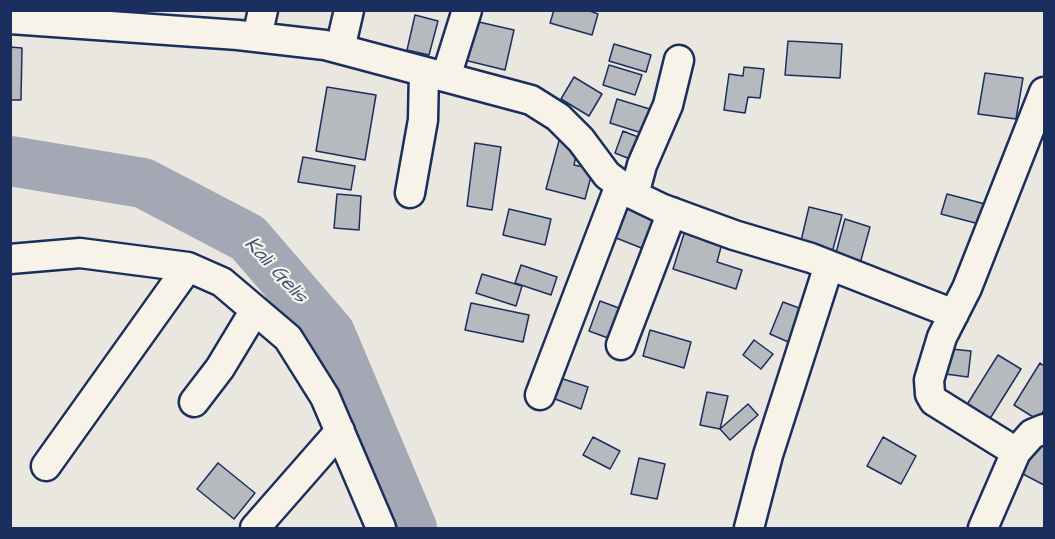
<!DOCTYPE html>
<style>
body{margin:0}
#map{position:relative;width:1055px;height:539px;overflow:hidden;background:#eae7e0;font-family:"Architects Daughter",sans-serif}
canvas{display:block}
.frame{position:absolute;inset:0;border:12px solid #1b2f5e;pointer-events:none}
</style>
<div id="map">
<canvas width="1055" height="539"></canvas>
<div class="frame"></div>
</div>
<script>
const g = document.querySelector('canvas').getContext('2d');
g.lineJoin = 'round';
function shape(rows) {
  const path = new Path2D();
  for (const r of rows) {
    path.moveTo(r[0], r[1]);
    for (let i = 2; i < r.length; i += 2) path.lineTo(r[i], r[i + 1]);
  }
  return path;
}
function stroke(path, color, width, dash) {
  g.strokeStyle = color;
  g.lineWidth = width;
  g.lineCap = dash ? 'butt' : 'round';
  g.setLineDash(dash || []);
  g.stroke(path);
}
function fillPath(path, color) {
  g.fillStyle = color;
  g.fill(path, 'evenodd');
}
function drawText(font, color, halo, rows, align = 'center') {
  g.font = font + ' "Architects Daughter",sans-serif';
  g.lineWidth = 4.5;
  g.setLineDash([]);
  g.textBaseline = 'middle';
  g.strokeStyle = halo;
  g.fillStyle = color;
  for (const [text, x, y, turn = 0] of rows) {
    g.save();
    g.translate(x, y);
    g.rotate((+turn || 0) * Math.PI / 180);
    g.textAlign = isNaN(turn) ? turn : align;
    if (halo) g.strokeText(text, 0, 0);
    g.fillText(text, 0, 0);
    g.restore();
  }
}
const river = shape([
 [10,161,143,183,248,238,330,333,412,528]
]);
const building = shape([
 [554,10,587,10,598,14,592,35,550,23,554,10],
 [415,15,438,21,429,55,407,50,415,15],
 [470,20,514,30,505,70,460,59,470,20],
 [788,41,842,44,840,78,785,75,788,41],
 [614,44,651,55,646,72,609,61,614,44],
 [10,47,22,48,21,100,10,100,10,47],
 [609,65,642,75,635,95,603,85,609,65],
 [744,67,764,69,760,98,748,97,745,113,724,110,729,74,743,76,744,67],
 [985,73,1023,78,1016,119,978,114,985,73],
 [574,77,602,94,589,116,561,99,574,77],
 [327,87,376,95,365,160,316,151,327,87],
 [617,99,653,110,645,134,610,123,617,99],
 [623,131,643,139,635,161,615,153,623,131],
 [560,137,579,142,574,165,593,169,585,199,546,189,560,137],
 [475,143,501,147,492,210,467,206,475,143],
 [303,157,355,166,351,190,298,182,303,157],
 [337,194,361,196,359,230,334,228,337,194],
 [947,194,985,204,979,224,941,214,947,194],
 [619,200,663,217,649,251,606,234,619,200],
 [809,207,842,215,832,253,800,245,809,207],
 [509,209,551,219,545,245,503,235,509,209],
 [845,219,870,227,858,271,833,264,845,219],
 [687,224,724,236,717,262,742,270,736,289,673,269,687,224],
 [521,265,557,277,551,295,515,283,521,265],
 [482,274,522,286,516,306,476,293,482,274],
 [600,301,627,311,616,341,589,331,600,301],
 [783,302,807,311,793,344,770,334,783,302],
 [471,303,529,315,523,342,465,330,471,303],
 [650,330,691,342,684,368,643,356,650,330],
 [754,340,773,354,761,369,743,355,754,340],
 [941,348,971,351,968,377,938,373,941,348],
 [998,355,1021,369,986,425,963,411,998,355],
 [1040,363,1044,366,1044,410,1038,420,1014,405,1040,363],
 [557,377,588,387,581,409,550,397,557,377],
 [707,392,728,396,720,429,700,425,707,392],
 [748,404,758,415,730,440,720,429,748,404],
 [1043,433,1044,434,1044,485,1021,473,1043,433],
 [593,437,620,451,610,469,583,455,593,437],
 [883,437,916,456,901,484,867,466,883,437],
 [639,458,665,464,657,499,631,494,639,458],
 [218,463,255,493,234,519,197,489,218,463]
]);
const minor = shape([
 [10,19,238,35,325,45,531,100,558,117,581,140,607,175,634,195,663,209,734,235,811,258,954,314],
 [257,37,263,10],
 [340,49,349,10],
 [446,77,467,10],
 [410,193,423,120,424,72],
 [634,195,642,165,668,105,679,60],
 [10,259,80,253,188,267,222,282,288,338,325,397,381,528],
 [621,345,672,212],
 [540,395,620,185],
 [194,402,220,368,255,310],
 [1016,452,934,401,930,394,929,380,942,337,967,288,1044,92],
 [46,466,188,267],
 [255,528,340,431],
 [749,528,768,455,829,265],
 [983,528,1016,452,1032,434,1044,429]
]);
const waterNames = [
 ["Kali Gelis",275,271,47]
];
stroke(river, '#a3a8b4', 50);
fillPath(building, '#b6babf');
stroke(building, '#1b2f5e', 1.5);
stroke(minor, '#1b2f5e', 33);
stroke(minor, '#f7f3e8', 28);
drawText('italic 21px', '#445378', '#f7f3e8', waterNames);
</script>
